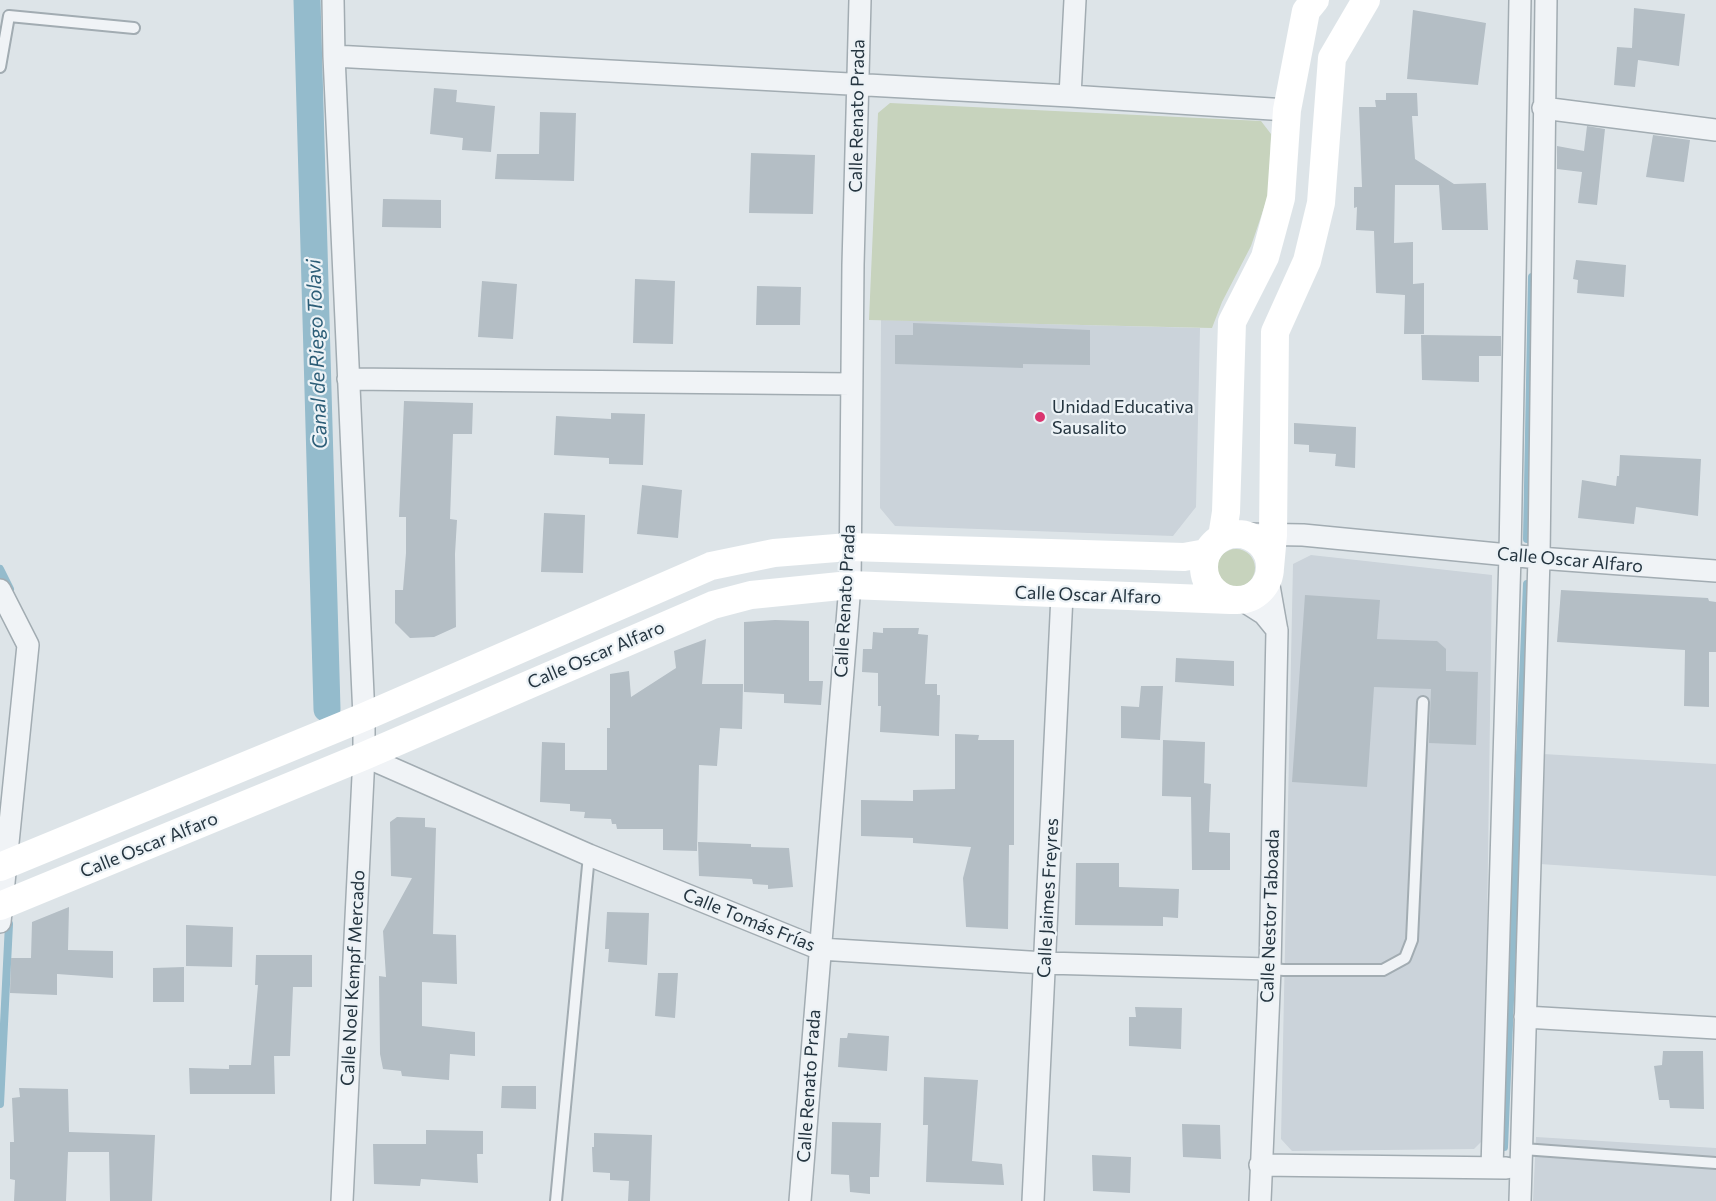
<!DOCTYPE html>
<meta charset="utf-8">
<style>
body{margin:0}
canvas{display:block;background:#dde4e8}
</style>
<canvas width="1716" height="1201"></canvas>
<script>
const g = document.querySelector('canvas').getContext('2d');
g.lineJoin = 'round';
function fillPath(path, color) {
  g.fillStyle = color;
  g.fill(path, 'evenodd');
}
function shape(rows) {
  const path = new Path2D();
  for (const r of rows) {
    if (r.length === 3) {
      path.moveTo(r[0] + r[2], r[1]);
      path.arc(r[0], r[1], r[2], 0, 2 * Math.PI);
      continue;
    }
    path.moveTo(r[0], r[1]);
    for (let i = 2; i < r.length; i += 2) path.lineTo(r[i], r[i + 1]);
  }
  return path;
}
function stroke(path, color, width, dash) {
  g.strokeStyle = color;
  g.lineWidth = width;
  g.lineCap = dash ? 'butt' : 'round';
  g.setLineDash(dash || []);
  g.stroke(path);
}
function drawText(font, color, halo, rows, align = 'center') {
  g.font = font + ' Commissioner,sans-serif';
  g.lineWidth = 4.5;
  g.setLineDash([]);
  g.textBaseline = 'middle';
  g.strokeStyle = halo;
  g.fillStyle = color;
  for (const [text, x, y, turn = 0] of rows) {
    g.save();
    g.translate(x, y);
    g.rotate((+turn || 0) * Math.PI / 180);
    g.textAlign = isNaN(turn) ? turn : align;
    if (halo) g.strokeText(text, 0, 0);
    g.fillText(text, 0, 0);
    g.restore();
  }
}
const built = shape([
 [881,320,1200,328,1196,507,1173,536,895,526,880,508],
 [1311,555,1492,575,1484,1139,1474,1149,1292,1151,1281,1139,1293,564],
 [1543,754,1716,764,1716,876,1540,864],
 [1536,1137,1716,1148,1716,1201,1533,1201]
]);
const green = shape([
 [890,103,1261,121,1271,134,1269,193,1251,246,1222,302,1212,328,869,320,878,113],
 [1236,568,19]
]);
const stream = shape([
 [1527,539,1532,277],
 [0,569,10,589],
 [0,1104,9,924],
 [1504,1147,1527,584]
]);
const canal = shape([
 [307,0,327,709]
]);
const building = shape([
 [1634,8,1685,14,1679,66,1638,60,1635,87,1614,85,1617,47,1632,48],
 [1413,10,1486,23,1478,85,1407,79],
 [434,88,457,90,456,102,495,106,491,152,462,150,463,138,430,134],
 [1386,93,1417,93,1418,116,1412,116,1415,159,1454,184,1486,183,1488,230,1442,230,1439,185,1395,185,1394,243,1413,242,1413,284,1424,283,1424,334,1404,334,1405,295,1376,293,1374,231,1356,230,1357,207,1354,208,1354,187,1362,187,1359,107,1376,107,1375,100,1386,100],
 [540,112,576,113,574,181,495,179,497,154,539,154],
 [1587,126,1605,129,1597,205,1578,203,1582,172,1557,169,1557,146,1584,151],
 [1653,135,1690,140,1684,182,1646,177],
 [751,153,815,155,813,214,749,213],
 [383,199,441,200,441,228,382,227],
 [1576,260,1626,265,1624,297,1577,293,1578,280,1573,279],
 [635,279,675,281,673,344,633,343],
 [482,281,517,284,513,339,478,337],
 [757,286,801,287,800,325,756,325],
 [913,323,1090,330,1090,365,1023,364,1023,368,895,364,895,335,913,335],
 [1421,335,1501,336,1501,356,1479,356,1479,382,1422,380],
 [404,401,473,403,472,434,453,434,450,519,457,520,455,554,456,627,434,637,410,638,395,623,395,590,403,590,406,553,406,517,399,517],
 [611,413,645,414,643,465,609,464,609,458,554,455,556,416,611,419],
 [1294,423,1356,427,1355,468,1335,466,1336,454,1309,452,1309,445,1294,444],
 [1620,455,1701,459,1698,516,1636,507,1634,524,1578,518,1582,480,1616,486,1617,476,1619,476],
 [642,485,682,490,678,538,637,534],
 [544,513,585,515,583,573,541,572],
 [1561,590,1708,598,1709,601,1716,602,1716,652,1709,652,1709,707,1684,706,1685,650,1557,642],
 [1305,595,1380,600,1377,639,1437,641,1446,649,1446,671,1478,672,1476,745,1429,743,1431,689,1374,687,1367,787,1292,782],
 [775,620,809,621,809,681,823,681,821,705,784,703,784,694,744,692,744,622],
 [883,628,919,628,918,634,928,635,925,684,937,684,937,695,940,695,939,736,880,732,881,706,878,706,878,673,862,672,863,649,872,649,873,632,883,633],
 [706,639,702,684,743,684,742,729,720,728,717,766,699,765,697,851,663,850,663,829,617,829,616,824,612,824,611,819,584,818,585,812,570,811,570,804,540,802,542,742,565,743,565,770,607,770,607,728,610,728,610,674,629,671,631,697,676,668,674,651],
 [1176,658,1234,661,1234,686,1175,682],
 [1141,686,1163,686,1160,740,1121,738,1121,706,1139,707],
 [955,734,979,735,978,740,1014,740,1014,845,1009,845,1008,929,966,927,963,878,971,847,913,843,913,838,861,836,861,800,913,801,913,790,955,789],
 [1163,740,1205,742,1204,783,1211,784,1209,832,1230,833,1230,870,1192,870,1191,797,1162,796],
 [397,817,425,818,425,827,436,828,433,934,456,935,457,984,422,982,422,1026,475,1032,475,1056,450,1054,449,1080,402,1076,401,1071,383,1069,380,1054,379,976,386,977,383,931,412,878,391,876,390,822],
 [698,842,751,844,751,847,789,848,793,887,768,889,768,885,753,884,752,879,699,876],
 [1076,863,1119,863,1119,887,1179,889,1178,918,1163,917,1163,926,1075,925],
 [69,907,68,950,113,951,113,978,57,974,57,995,10,993,11,958,31,958,32,922],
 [607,912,649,913,647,965,608,962,609,949,605,949],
 [186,925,233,927,232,967,186,966],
 [256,955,312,955,312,987,293,987,290,1056,274,1056,275,1094,190,1094,189,1068,229,1069,229,1065,251,1065,258,985,255,985],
 [184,967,184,1002,153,1002,153,968],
 [658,973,678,973,675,1018,655,1016],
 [1135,1007,1182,1008,1181,1049,1129,1046,1129,1017,1136,1017],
 [848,1033,889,1036,887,1071,838,1067,840,1038,847,1038],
 [1663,1051,1703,1051,1704,1109,1670,1108,1669,1100,1659,1100,1654,1066,1662,1065],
 [924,1077,978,1080,972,1161,1002,1164,1004,1185,926,1182,928,1125,923,1125],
 [502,1086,536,1086,536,1109,501,1108],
 [19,1088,68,1089,69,1132,155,1135,152,1201,110,1201,109,1152,68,1152,66,1201,14,1201,15,1180,10,1179,10,1142,14,1142,12,1098,20,1097],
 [832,1122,881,1123,879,1177,870,1177,870,1194,850,1192,849,1175,831,1174],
 [1182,1124,1220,1125,1221,1159,1183,1157],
 [426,1130,483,1131,483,1154,477,1154,478,1183,421,1179,420,1186,374,1184,373,1144,426,1144],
 [594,1133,652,1135,650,1201,628,1201,629,1181,610,1180,610,1173,593,1172,592,1147,594,1147],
 [1092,1155,1131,1157,1130,1193,1093,1191]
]);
const service = shape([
 [0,67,9,16,134,28],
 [1270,969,1284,970,1383,970,1405,958,1412,940,1423,702],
 [1523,1149,1716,1163],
 [556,1201,589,855]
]);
const minor = shape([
 [333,0,334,56,364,717,364,756,342,1201],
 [334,56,1070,96,1287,110],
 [1070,96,1075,0],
 [1543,108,1716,130],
 [348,379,851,384],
 [1244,534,1303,535,1539,558,1716,571],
 [0,590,28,645,0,922],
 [1242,600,1264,614,1277,630],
 [364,756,589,855,820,949,1045,963,1270,969],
 [1525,1017,1716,1028],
 [1260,1165,1506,1168],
 [1492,1168,1510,555,1520,0],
 [800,1201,850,585,853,265,860,0],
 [1033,1201,1062,595],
 [1260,1201,1270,969,1277,631,1268,580],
 [1520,1201,1539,558,1546,0]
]);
const secondary = shape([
 [1237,567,33],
 [1222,537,1226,512,1232,322,1265,257,1281,198,1287,110,1306,11,1315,0],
 [1270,568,1273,535,1275,332,1307,261,1321,203,1332,58,1366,0],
 [0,867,364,717,711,566,774,553,849,547,1184,557,1206,553],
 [0,906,364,756,713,605,751,595,850,585,1230,600]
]);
const markers = [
 [1040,417,6,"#da3570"]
];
const streetNames = [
 ["Calle Renato Prada",857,116,-89],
 ["Calle Oscar Alfaro",1570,560,5],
 ["Calle Oscar Alfaro",1088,595,2],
 ["Calle Renato Prada",845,601,-87],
 ["Calle Oscar Alfaro",596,655,-23],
 ["Calle Oscar Alfaro",149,845,-22],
 ["Calle Jaimes Freyres",1048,898,-87],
 ["Calle Nestor Taboada",1270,916,-88],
 ["Calle Tomás Frías",749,920,22],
 ["Calle Noel Kempf Mercado",353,978,-87],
 ["Calle Renato Prada",809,1086,-86]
];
const poiNames = [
 ["Unidad Educativa",1052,407],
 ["Sausalito",1052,428]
];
const waterNames = [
 ["Canal de Riego Tolavi",317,354,-92]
];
fillPath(built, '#cbd3da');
fillPath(green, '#c7d3bd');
stroke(stream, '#94bbcc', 8);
stroke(canal, '#94bbcc', 27);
fillPath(building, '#b4bec5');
stroke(service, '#a2acb2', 14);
stroke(minor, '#a2acb2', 24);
stroke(service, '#f0f3f6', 10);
stroke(minor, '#f0f3f6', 21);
stroke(secondary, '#fff', 28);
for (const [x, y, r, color] of markers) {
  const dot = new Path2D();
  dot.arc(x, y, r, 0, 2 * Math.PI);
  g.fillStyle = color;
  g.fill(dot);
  stroke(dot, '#ecf2f6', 2);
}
drawText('18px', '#253540', '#ecf2f6', streetNames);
drawText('18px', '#253540', '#ecf2f6', poiNames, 'left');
drawText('italic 20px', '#2c5d77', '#ecf2f6', waterNames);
</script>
